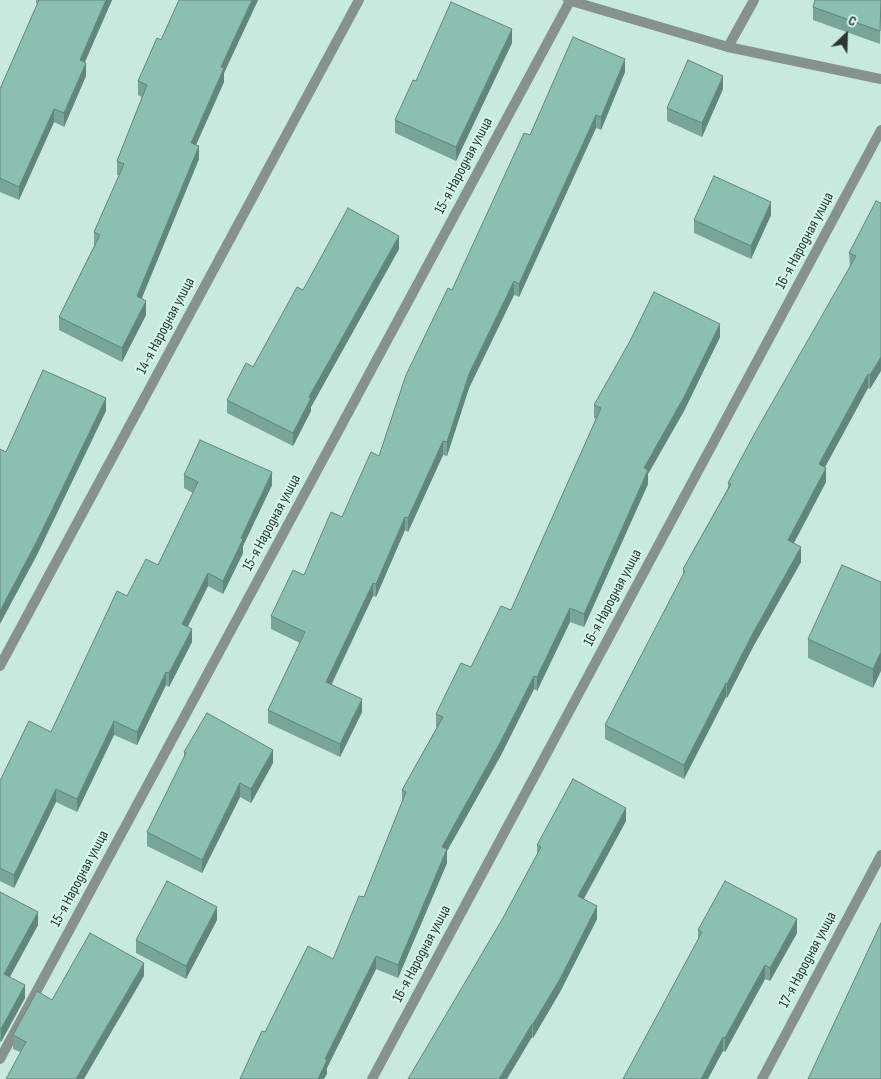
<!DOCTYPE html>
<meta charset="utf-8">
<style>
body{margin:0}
#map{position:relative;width:881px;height:1079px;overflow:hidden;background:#c8e9de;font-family:"Sofia Sans Condensed",sans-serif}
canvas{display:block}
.north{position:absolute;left:821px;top:10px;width:50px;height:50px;-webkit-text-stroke:4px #d5f6ec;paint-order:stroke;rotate:24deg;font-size:14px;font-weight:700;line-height:20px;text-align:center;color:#2a3733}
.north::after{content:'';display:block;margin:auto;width:18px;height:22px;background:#2a3733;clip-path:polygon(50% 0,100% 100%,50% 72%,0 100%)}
</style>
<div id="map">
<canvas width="881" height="1079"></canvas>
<div class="north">С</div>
</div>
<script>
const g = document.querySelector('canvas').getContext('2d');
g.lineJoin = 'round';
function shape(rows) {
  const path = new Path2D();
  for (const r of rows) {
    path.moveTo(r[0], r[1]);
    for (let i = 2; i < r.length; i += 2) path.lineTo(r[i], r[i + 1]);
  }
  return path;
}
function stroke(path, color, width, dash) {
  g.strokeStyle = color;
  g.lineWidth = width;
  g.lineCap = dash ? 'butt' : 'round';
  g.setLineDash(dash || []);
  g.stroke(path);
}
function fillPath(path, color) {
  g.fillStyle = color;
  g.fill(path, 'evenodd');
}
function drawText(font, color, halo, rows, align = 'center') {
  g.font = font + ' "Sofia Sans Condensed",sans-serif';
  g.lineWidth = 4;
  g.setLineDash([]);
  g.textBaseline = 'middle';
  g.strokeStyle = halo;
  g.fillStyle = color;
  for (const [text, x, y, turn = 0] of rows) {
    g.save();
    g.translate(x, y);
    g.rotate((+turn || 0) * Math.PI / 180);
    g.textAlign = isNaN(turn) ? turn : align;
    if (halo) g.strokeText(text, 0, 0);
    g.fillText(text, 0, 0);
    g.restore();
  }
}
const minor = shape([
 [568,0,728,47,881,79],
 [728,47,754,0],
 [0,666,359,0],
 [0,1059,570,1],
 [372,1079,881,130],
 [762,1079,881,855]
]);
const wall = shape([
 [36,0,112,0,85,62,86,76,64,127,54,122,19,200,0,192,0,89,38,4,36,3],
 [179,0,258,0,224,73,224,82,196,145,199,159,141,299,146,315,122,362,59,330,59,317,94,246,94,232,119,175,117,175,117,161,142,97,138,95,138,81,161,40],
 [881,0,880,44,813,20,813,7],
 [512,43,456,161,395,133,395,120,416,81],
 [625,72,601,130,596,128,519,297,514,295,469,388,447,456,443,455,408,532,405,530,376,597,373,596,332,684,362,712,340,757,268,723,268,710,300,643,271,629,271,616,304,575,342,517,379,456,452,290,530,135],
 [723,89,702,137,667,121,667,108],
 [881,203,870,389,868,388,825,467,826,482,794,543,801,562,753,647,727,698,726,697,684,779,605,739,605,725,683,576,683,569,728,488,728,483,850,268,849,253],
 [771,215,751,259,694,233,694,220],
 [399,249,311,407,311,411,293,446,227,413,227,400,253,367,303,290],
 [720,337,684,411,648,474,648,484,584,627,570,622,537,691,534,689,501,755,447,851,447,863,398,978,376,969,327,1068,327,1074,265,1032,333,959,364,897,402,802,402,790,437,727,436,727,436,714,471,667,511,610,596,419,594,418,594,405],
 [184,475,272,485,243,546,243,553,223,594,208,586,188,627,192,642,169,687,166,685,137,745,114,735,77,812,56,802,14,888,0,881,0,781,51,732,127,596,158,565,193,493,184,488],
 [881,582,873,688,808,658,808,639],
 [184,752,273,763,251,803,240,797,202,873,147,846,147,832,184,757],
 [626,821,584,899,597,919,560,992,533,1038,532,1037,503,918,537,854,537,845],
 [0,892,38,925,10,977,25,998,1,1042,0,1042],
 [217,920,186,979,136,953,136,940],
 [698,930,797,933,770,981,765,979,725,1052,723,1051,698,938],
 [144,976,20,1052,13,1049,13,1035,52,1000]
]);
const shadedWall = shape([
 [106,0,112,0,80,73,80,60],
 [252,0,258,0,224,73,224,82,191,156,191,143,221,67],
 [512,29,512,43,456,161,456,147],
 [625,59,625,72,601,130,601,117],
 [86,63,86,76,64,127,64,113],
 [723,76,723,89,702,137,702,123],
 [54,109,54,122,19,200,19,187],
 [596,115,596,128,519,297,519,284],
 [199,146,199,159,137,310,137,296],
 [771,202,771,215,751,259,751,246],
 [399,236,399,249,311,407,311,411,293,446,293,433,309,397],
 [514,281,514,295,469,388,447,456,447,442,469,374],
 [146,301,146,315,122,362,122,348],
 [720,324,720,337,684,411,648,474,648,484,584,627,584,614,644,468],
 [881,357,881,371,870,389,870,375],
 [868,374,868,388,819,478,819,464],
 [106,398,106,411,37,555,0,624,0,611],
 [443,441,443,455,408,532,408,518],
 [826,468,826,482,788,554,788,540],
 [272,472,272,485,243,546,243,553,223,594,223,581,241,538],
 [405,517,405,530,376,597,376,584],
 [801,547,801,562,753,647,727,698,727,684,753,633],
 [208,573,208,586,182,637,182,624],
 [373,583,373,596,326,695,326,682],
 [570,608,570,622,537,691,537,677],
 [192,629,192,642,169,687,169,673],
 [881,652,881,671,873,688,873,669],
 [166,672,166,685,137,745,137,732],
 [534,676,534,689,501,755,447,851,447,863,398,978,398,965,442,847],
 [726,683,726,697,684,779,684,765],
 [362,699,362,712,340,757,340,744],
 [114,721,114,735,77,812,77,799],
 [273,750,273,763,251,803,251,789],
 [240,783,240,797,202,873,202,860],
 [56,789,56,802,14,888,14,875],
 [626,808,626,821,578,909,578,896],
 [597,906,597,919,560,992,533,1038,533,1024],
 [217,907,217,920,186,979,186,966],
 [38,912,38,925,4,987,4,974],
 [797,919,797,933,770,981,770,968],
 [376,956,376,969,327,1068,327,1074,324,1079,318,1079,325,1059],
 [144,963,144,976,84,1079,76,1079],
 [765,965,765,979,725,1052,725,1038],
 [25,985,25,998,1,1042,1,1029],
 [532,1024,532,1037,507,1079,499,1079],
 [723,1037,723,1051,708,1079,701,1079]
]);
const building = shape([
 [39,0,106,0,80,60,86,63,64,113,54,109,19,187,0,178,0,89,39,0],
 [179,0,252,0,221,67,224,68,191,143,199,146,137,296,146,301,122,348,59,317,100,235,94,232,124,164,117,161,147,85,138,81,157,38,161,40,179,0],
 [815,0,881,0,880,31,813,7,815,0],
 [451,2,512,29,456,147,395,120,413,80,416,81,451,2],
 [573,37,625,59,601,117,596,115,519,284,514,281,469,374,447,442,443,441,408,518,405,517,376,584,373,583,326,682,362,699,340,744,268,710,305,632,271,616,293,570,304,575,331,512,342,517,371,452,379,456,406,375,448,288,452,290,524,133,530,135,573,37],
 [688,60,723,76,702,123,667,108,688,60],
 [714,176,771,202,751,246,694,220,714,176],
 [876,201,881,203,881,357,870,375,868,374,819,464,826,468,788,540,801,547,753,633,727,684,726,683,684,765,605,725,685,571,683,569,731,484,728,483,756,431,856,256,849,253,876,201],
 [348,208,399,236,309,397,311,398,293,433,227,400,246,363,253,367,297,287,303,290,348,208],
 [654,292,720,324,684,397,644,468,648,470,584,614,570,608,537,677,534,676,501,741,442,847,447,849,398,965,376,956,325,1059,327,1060,318,1079,240,1079,262,1031,265,1032,308,946,333,959,359,896,364,897,406,792,402,790,443,717,436,714,461,663,471,667,501,606,511,610,601,408,594,405,630,341,654,292],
 [43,370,106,398,37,541,0,611,0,449,6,452,43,370],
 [200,440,272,472,241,538,243,539,223,581,208,573,182,624,192,629,169,673,166,672,137,732,114,721,77,799,56,789,14,875,0,868,0,781,29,721,51,732,117,591,127,596,146,559,158,565,198,482,184,475,200,440],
 [842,565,881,582,881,652,873,669,808,639,842,565],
 [207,713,273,750,251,789,240,783,202,860,147,832,186,753,184,752,207,713],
 [573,779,626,808,578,896,597,906,560,979,533,1024,532,1024,499,1079,408,1079,503,918,541,847,537,845,573,779],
 [167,881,217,907,186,966,136,940,167,881],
 [725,881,797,919,770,968,765,965,725,1038,723,1037,701,1079,623,1079,702,932,698,930,725,881],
 [0,892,38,912,4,974,25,985,1,1029,0,1028,0,892],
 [881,923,881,1079,808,1079,881,923],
 [90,933,144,963,76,1079,6,1079,26,1042,13,1035,37,991,52,1000,90,933]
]);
const streetNames = [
 ["15-я Народная улица",464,166,-62],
 ["16-я Народная улица",805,241,-62],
 ["14-я Народная улица",166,326,-62],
 ["15-я Народная улица",272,523,-62],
 ["16-я Народная улица",613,598,-62],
 ["15-я Народная улица",80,879,-62],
 ["16-я Народная улица",422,954,-62],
 ["17-я Народная улица",808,960,-62]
];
stroke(minor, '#85928e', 10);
fillPath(wall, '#78a597');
fillPath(shadedWall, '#61867b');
fillPath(building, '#8bc0b0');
stroke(building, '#61867b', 1);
drawText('15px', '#2a3733', '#d5f6ec', streetNames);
</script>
